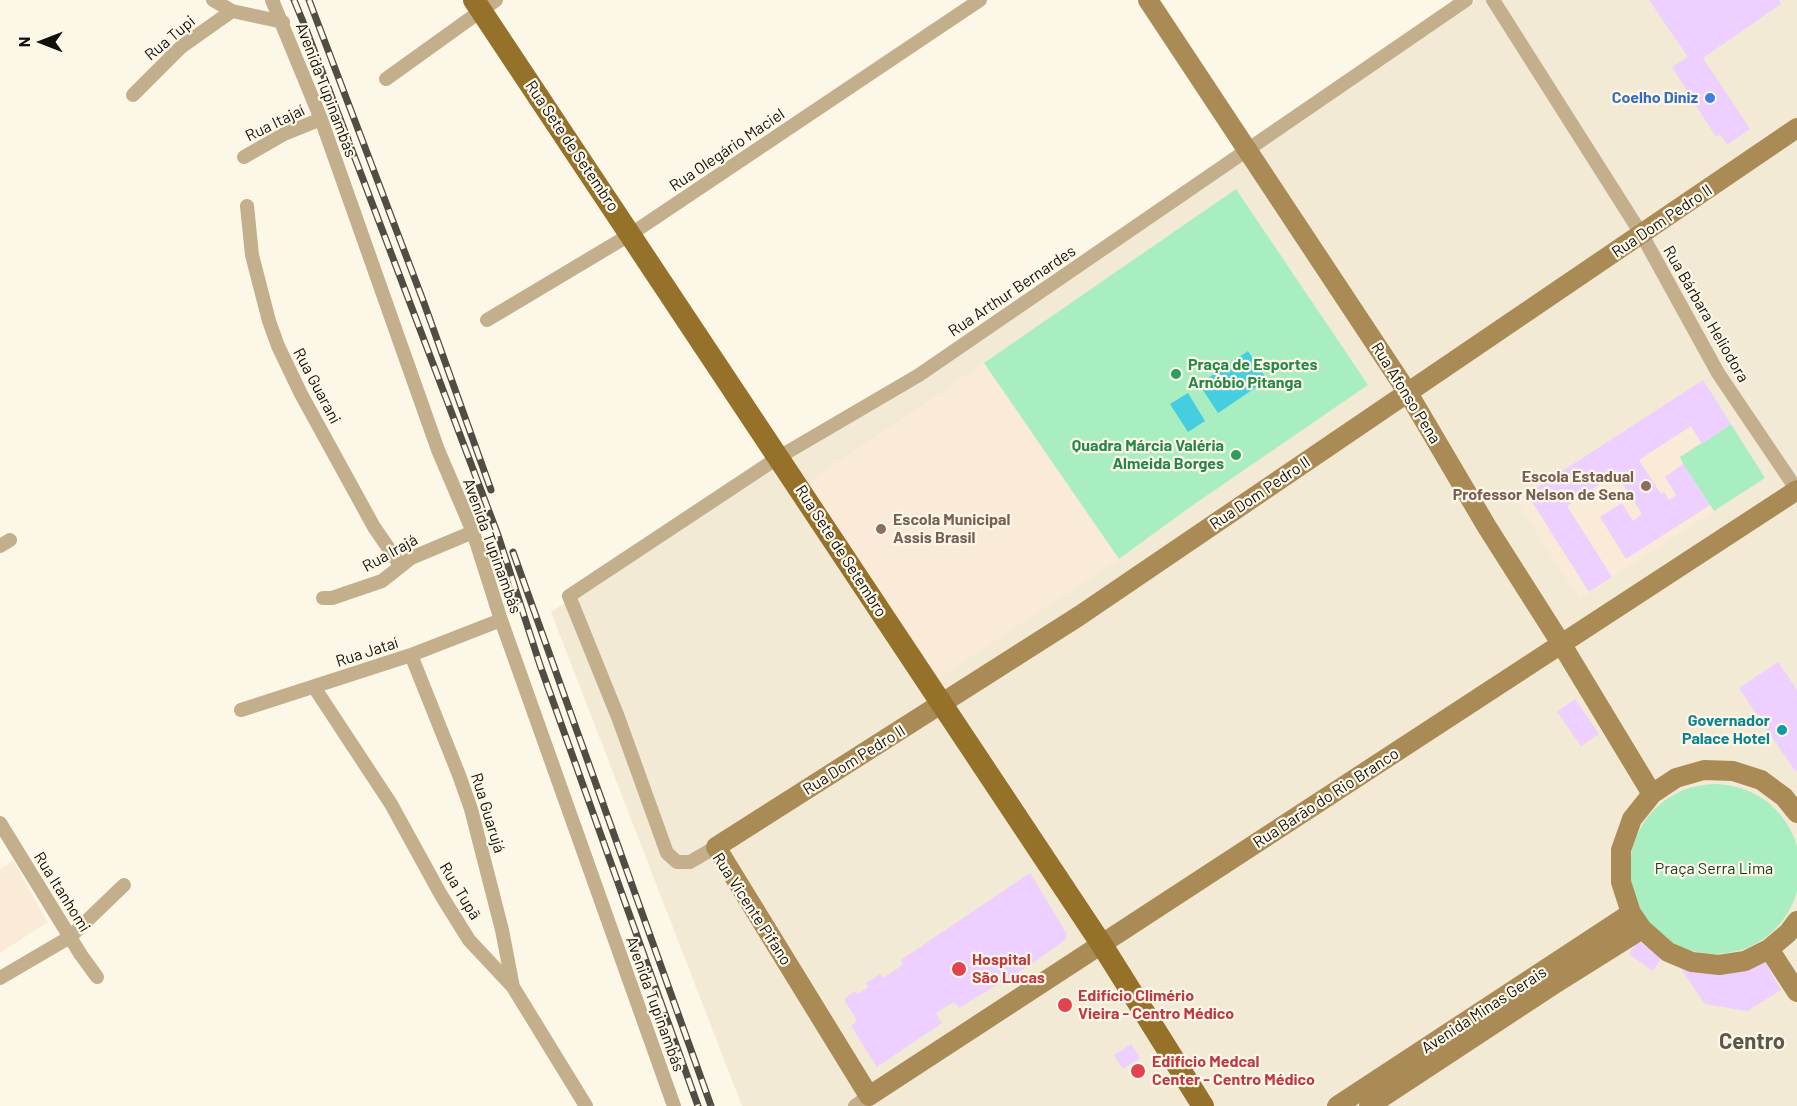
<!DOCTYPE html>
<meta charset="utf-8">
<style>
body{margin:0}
#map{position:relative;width:1797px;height:1106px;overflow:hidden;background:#fdf7e8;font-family:Barlow,sans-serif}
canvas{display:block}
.north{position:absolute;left:12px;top:12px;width:60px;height:60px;-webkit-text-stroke:4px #fdf7e8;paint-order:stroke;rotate:270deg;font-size:16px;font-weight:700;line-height:24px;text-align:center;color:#12100b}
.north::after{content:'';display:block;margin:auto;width:21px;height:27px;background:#12100b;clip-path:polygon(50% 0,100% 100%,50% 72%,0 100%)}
</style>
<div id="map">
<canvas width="1797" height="1106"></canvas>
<div class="north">N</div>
</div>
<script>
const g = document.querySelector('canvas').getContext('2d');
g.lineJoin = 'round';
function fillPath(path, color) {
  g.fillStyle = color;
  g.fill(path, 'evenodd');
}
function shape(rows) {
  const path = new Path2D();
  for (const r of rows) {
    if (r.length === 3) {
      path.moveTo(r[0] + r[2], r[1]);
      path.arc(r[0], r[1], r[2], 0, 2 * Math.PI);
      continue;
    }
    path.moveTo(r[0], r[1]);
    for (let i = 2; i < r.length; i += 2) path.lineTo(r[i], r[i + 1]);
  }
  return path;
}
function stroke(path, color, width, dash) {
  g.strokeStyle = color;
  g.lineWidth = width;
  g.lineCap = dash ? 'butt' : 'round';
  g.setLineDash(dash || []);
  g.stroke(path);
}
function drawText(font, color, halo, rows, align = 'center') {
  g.font = font + ' Barlow,sans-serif';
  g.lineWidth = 4.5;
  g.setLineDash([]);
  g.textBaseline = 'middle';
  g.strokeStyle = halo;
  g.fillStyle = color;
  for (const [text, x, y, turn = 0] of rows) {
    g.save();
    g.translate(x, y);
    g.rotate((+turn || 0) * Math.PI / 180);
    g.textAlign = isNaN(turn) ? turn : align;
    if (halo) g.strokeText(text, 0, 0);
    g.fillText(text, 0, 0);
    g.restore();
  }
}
const built = shape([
 [1476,0,1797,0,1797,1106,742,1106,551,612]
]);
const education = shape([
 [984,363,1119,559,931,684,799,488],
 [1703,380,1765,478,1579,599,1516,501],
 [13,861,48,922,0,953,0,869]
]);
const green = shape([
 [1236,189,1368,385,1190,507,1119,559,984,363],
 [1731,424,1765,478,1714,511,1683,464,1680,457],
 [1715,869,85]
]);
const water = shape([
 [1248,351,1267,380,1218,413,1199,384],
 [1188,393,1205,421,1188,432,1170,404]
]);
const building = shape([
 [1649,0,1779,0,1781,4,1703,58,1750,129,1727,145,1720,134,1716,137,1672,67,1688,57],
 [1703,380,1731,424,1702,444,1691,426,1639,460,1661,494,1664,492,1669,500,1676,495,1665,477,1683,464,1710,505,1626,559,1600,517,1622,503,1633,521,1642,514,1616,473,1567,506,1612,577,1589,592,1527,494],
 [1778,662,1797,690,1797,770,1795,771,1739,688],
 [1575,699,1599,734,1581,746,1557,712],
 [1030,873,1067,934,1065,940,1033,963,959,1008,954,1002,936,1013,942,1023,877,1067,851,1026,857,1021,844,999,855,991,858,994,868,987,866,983,880,974,883,978,903,965,901,960],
 [1638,941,1662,957,1653,971,1629,954],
 [1765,962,1781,990,1747,1011,1705,1004,1679,966,1731,970],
 [1131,1044,1140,1058,1123,1069,1114,1055]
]);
const street = shape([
 [213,0,232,11,283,22],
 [272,0,321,119,438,450,473,532,501,620,674,1106],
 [1493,0,1642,235,1718,373,1797,490],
 [386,79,496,0],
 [133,95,181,47,232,11],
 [244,157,284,134,321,119],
 [247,206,252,255,269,321,278,346,301,394,374,527,400,565],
 [487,320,631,234,980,0],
 [0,546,10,540],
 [323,598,332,598,382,581,411,558,473,532],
 [411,655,459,775,471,809,502,930,513,987],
 [314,687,391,804,441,895,469,940,513,987,586,1106],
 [241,710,411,655,501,620],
 [0,823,81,955,97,977],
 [716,847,690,862,677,862,667,853,618,717,569,596,779,457,919,375,1466,0],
 [0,978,70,937,124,885],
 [855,1106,869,1096]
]);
const secondary = shape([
 [1148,0,1408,393,1487,527,1562,645,1652,794],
 [1797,128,1079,616,716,847,869,1096,1797,490],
 [1797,813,1784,797,1761,780,1733,771,1704,770,1676,778,1652,794,1632,819,1621,850,1621,882,1631,913,1642,929,1668,952,1692,962,1719,965,1745,961,1769,949,1788,933,1797,921],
 [1769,949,1797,992],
 [1337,1106,1631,913],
 [1369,1106,1553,985,1642,929]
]);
const primary = shape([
 [474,0,1102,945,1203,1106]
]);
const rail = shape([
 [294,0,306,29,498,535,540,665,698,1106],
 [309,0,424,303,491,490],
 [513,552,711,1106]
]);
const markers = [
 [1710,98,6,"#3f7fe0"],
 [1176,374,6,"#2e9e5b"],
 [1236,455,6,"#2e9e5b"],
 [1646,486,6,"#8d6e63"],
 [881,529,6,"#8d6e63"],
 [1782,730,6,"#0f9aa8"],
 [959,969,8,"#e0444e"],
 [1065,1005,8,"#e0444e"],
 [1138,1071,8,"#e0444e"]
];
const streetNames = [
 ["Rua Tupi",170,38,-40],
 ["Avenida Tupinambás",326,90,69],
 ["Rua Itajaí",275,123,-26],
 ["Rua Sete de Setembro",572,146,56],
 ["Rua Olegário Maciel",727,150,-34],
 ["Rua Dom Pedro II",1662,221,-34],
 ["Rua Arthur Bernardes",1012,291,-34],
 ["Rua Bárbara Heliodora",1706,314,60],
 ["Rua Guarani",317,386,62],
 ["Rua Afonso Pena",1406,393,58],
 ["Rua Dom Pedro II",1260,493,-34],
 ["Avenida Tupinambás",492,546,70],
 ["Rua Sete de Setembro",841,551,57],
 ["Rua Irajá",390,553,-29],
 ["Rua Jataí",367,652,-18],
 ["Rua Dom Pedro II",854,760,-32],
 ["Rua Barão do Rio Branco",1326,798,-33],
 ["Rua Guarujá",488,813,73],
 ["Rua Tupã",460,891,59],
 ["Rua Itanhomi",62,892,58],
 ["Rua Vicente Pifano",752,909,57],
 ["Avenida Tupinambás",655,1004,70],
 ["Avenida Minas Gerais",1484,1010,-33]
];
const shopNames = [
 ["Coelho Diniz",1698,98]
];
const leisureNames = [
 ["Praça de Esportes",1188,365],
 ["Arnóbio Pitanga",1188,383],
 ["Quadra Márcia Valéria",1224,446,"right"],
 ["Almeida Borges",1224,464,"right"]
];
const educationNames = [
 ["Escola Estadual",1634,477],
 ["Professor Nelson de Sena",1634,495],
 ["Escola Municipal",893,520,"left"],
 ["Assis Brasil",893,538,"left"]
];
const cultureNames = [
 ["Governador",1770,721],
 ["Palace Hotel",1770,739]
];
const parkNames = [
 ["Praça Serra Lima",1714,869]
];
const healthNames = [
 ["Hospital",972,960],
 ["São Lucas",972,978],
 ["Edifício Climério",1078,996],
 ["Vieira - Centro Médico",1078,1014],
 ["Edifício Medcal",1152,1062],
 ["Center - Centro Médico",1152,1080]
];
const districtNames = [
 ["Centro",1752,1042]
];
fillPath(built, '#f2ead4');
fillPath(education, '#faebd8');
fillPath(green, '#a9eec1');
fillPath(water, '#44cedf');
fillPath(building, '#edd0ff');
stroke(street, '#c4af8c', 14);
stroke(secondary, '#aa8b56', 20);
stroke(primary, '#967129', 22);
stroke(rail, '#504d45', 7);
stroke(rail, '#fdf7e8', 4.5, [14]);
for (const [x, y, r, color] of markers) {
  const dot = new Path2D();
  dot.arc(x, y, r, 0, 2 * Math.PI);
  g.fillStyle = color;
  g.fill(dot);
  stroke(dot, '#fdf7e8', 2);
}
drawText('16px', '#12100b', '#fdf7e8', streetNames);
drawText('bold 16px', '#366cbe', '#fdf7e8', shopNames, 'right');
drawText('bold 16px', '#27864d', '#fdf7e8', leisureNames, 'left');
drawText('bold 16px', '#785e54', '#fdf7e8', educationNames, 'right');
drawText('bold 16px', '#0d838f', '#fdf7e8', cultureNames, 'right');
drawText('16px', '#153b25', '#fdf7e8', parkNames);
drawText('bold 16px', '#be3a42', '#fdf7e8', healthNames, 'left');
drawText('bold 22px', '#5b574a', '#fdf7e8', districtNames);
</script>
